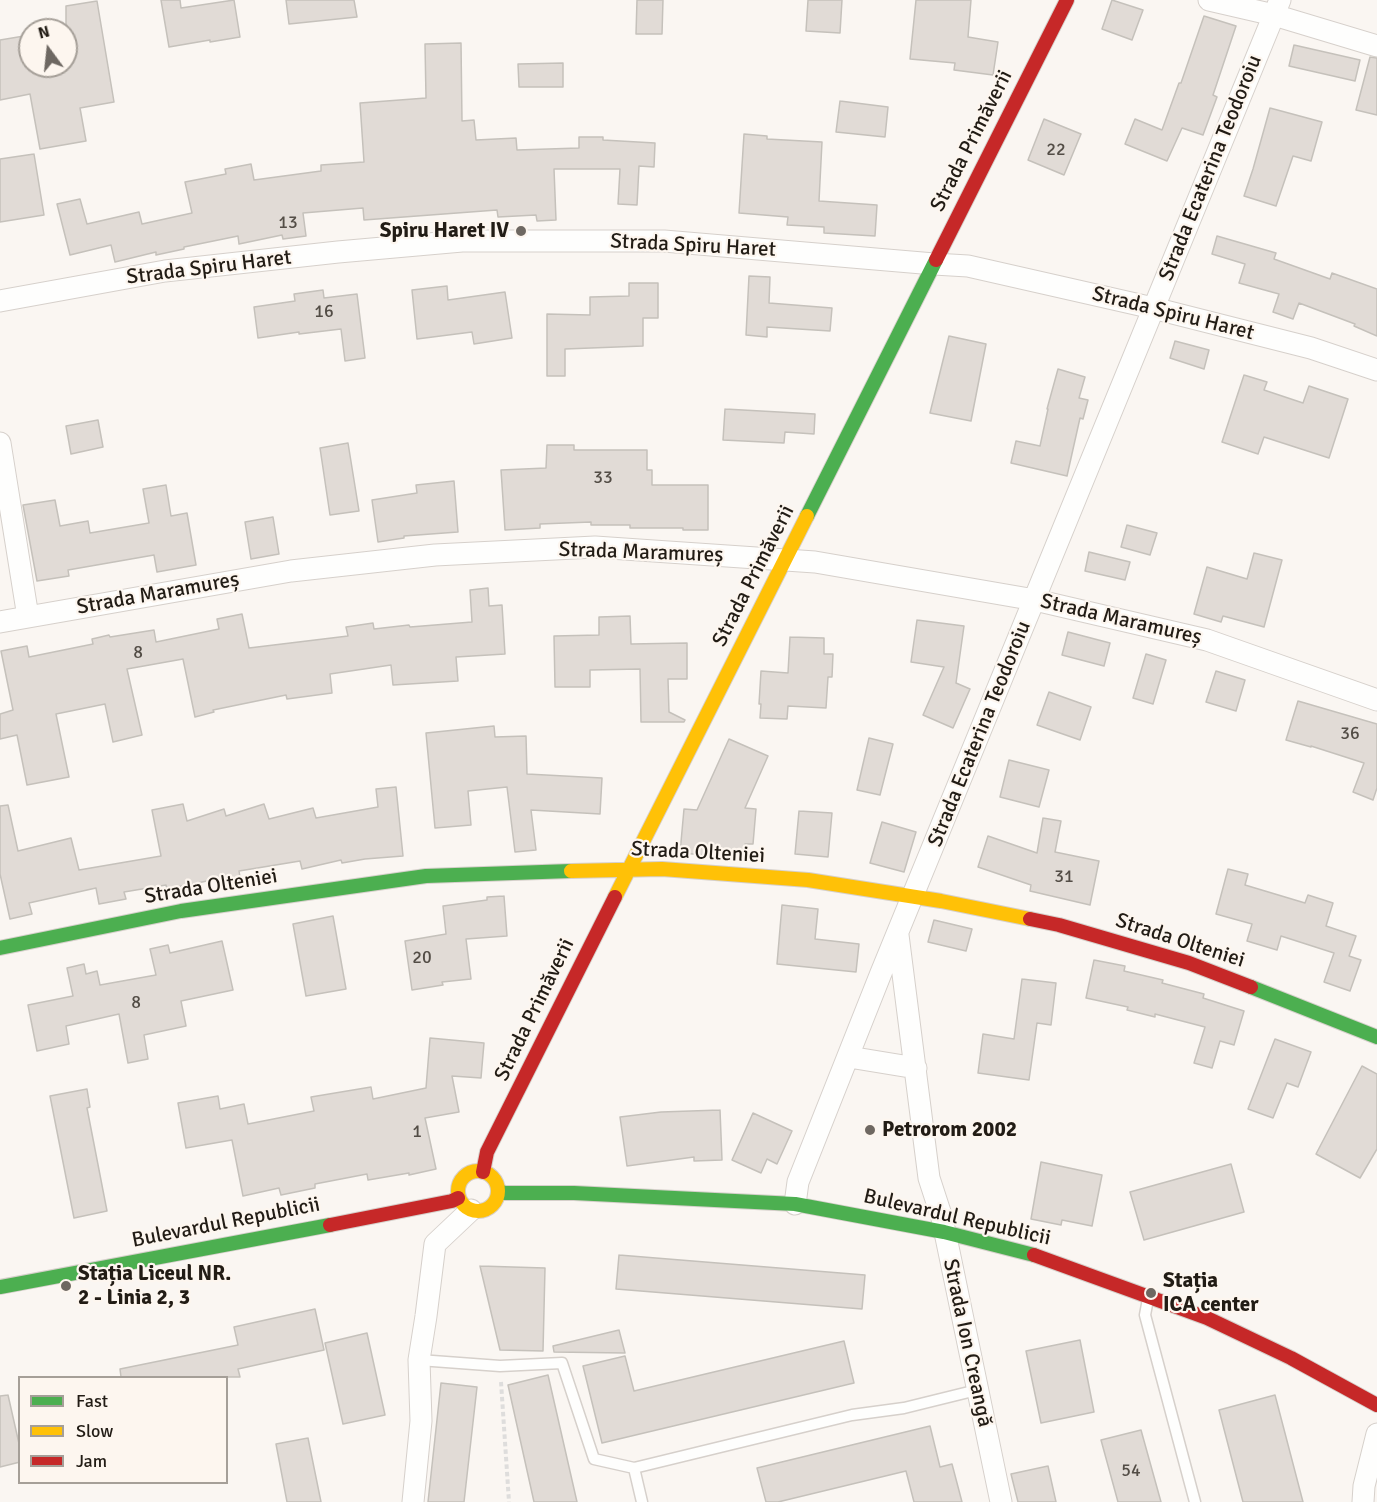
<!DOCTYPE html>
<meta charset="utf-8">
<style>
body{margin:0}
#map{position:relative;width:1377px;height:1502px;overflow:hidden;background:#faf6f2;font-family:Signika,sans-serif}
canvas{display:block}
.legend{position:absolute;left:18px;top:1376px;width:210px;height:108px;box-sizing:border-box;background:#fdf6ef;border:2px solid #a59f98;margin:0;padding:8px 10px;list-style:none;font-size:18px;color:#221c15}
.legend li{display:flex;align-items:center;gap:12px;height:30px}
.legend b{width:30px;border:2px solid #a59f98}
.north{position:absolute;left:18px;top:18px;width:60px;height:60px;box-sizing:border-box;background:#fdf6ef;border:2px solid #a59f98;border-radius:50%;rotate:345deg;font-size:16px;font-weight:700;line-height:24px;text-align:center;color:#221c15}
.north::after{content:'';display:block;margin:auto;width:21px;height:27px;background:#6e6862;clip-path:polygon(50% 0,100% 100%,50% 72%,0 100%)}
</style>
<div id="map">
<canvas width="1377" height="1502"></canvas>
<ul class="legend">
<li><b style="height:8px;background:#4caf50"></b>Fast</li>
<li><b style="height:8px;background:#ffc107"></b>Slow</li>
<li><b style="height:8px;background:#c62828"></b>Jam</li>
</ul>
<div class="north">N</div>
</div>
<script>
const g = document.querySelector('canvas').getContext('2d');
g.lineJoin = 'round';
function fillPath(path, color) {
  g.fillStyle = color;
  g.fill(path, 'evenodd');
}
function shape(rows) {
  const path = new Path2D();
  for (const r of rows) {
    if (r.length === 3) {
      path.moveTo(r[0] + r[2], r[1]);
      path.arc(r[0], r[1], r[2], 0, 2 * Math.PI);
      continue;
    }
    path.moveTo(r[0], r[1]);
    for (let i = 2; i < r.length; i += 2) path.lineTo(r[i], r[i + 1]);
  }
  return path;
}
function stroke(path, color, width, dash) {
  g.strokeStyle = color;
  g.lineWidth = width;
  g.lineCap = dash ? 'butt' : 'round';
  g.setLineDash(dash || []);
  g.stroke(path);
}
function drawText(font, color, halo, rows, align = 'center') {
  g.font = font + ' Signika,sans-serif';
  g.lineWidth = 4.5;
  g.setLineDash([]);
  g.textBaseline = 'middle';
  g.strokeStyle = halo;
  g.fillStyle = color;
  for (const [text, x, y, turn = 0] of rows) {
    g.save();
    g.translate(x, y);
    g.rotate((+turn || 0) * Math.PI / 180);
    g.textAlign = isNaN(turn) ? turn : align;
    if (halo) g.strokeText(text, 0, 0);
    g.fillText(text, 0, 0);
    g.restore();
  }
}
const building = shape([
 [161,0,180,0,181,8,234,0,240,37,210,42,210,40,169,47,161,0],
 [286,0,354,0,357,17,289,24,286,0],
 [637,0,663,0,662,34,636,34,637,0],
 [808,0,842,0,840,33,806,31,808,0],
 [916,0,971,0,968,37,998,42,993,75,954,70,955,63,910,59,916,0],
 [1112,0,1143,10,1132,40,1102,29,1112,0],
 [97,1,114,102,80,108,86,141,40,149,30,94,0,100,0,40,30,35,30,66,66,66,66,6,97,1],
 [1204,16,1236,26,1213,95,1217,97,1203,135,1182,128,1167,161,1125,144,1135,119,1162,130,1179,83,1181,83,1204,16],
 [461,43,462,121,474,120,476,140,516,138,517,150,579,148,579,137,603,137,603,140,655,143,654,167,639,166,637,205,618,204,620,169,554,169,556,220,537,221,536,215,498,217,497,210,364,220,363,208,303,213,306,236,283,239,282,235,239,244,238,236,184,247,184,249,156,255,156,252,115,262,111,245,70,255,57,204,80,199,87,224,139,212,142,224,192,213,185,182,226,174,225,169,251,164,254,180,321,171,321,165,364,162,360,103,426,98,425,44,461,43],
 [1294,45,1360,60,1355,81,1289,66,1294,45],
 [1370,57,1377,58,1377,115,1356,110,1370,57],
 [563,63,563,87,519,87,518,64,563,63],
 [840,101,888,107,885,137,836,132,840,101],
 [1270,108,1322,122,1311,161,1293,156,1276,206,1244,196,1253,169,1270,108],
 [1044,119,1081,134,1064,175,1028,160,1044,119],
 [744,134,767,136,767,139,822,142,819,201,877,205,875,236,824,233,824,227,787,225,788,217,739,213,744,134],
 [34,154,44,215,0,222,0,159,34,154],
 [1217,236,1276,253,1274,259,1330,279,1332,273,1377,289,1377,336,1354,326,1355,324,1299,303,1293,319,1273,312,1279,294,1239,283,1245,264,1212,254,1217,236],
 [749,276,770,277,769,303,832,308,830,331,767,327,767,337,746,335,749,276],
 [629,283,658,283,658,318,643,318,643,346,565,349,565,376,547,376,547,314,590,315,590,297,629,296,629,283],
 [447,286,448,300,505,292,512,338,474,344,472,332,417,339,412,290,447,286],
 [323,290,324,298,357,294,365,358,345,361,341,329,299,334,299,332,258,338,254,307,295,301,294,294,323,290],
 [949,336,986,344,971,421,930,413,949,336],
 [1175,341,1209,350,1204,369,1170,358,1175,341],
 [1058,369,1085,377,1079,398,1088,400,1083,419,1080,418,1067,476,1011,463,1016,441,1040,446,1048,409,1047,409,1058,369],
 [1244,375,1267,382,1264,390,1303,403,1309,386,1348,399,1329,458,1264,437,1258,454,1222,442,1244,375],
 [725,409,815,414,814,434,785,432,784,443,723,440,725,409],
 [98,420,103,447,71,454,66,426,98,420],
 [348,443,359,511,330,515,320,448,348,443],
 [547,445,574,445,574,450,647,450,647,470,652,470,652,485,708,485,708,530,683,530,683,528,630,528,630,525,591,525,591,522,540,524,540,528,505,530,501,470,546,468,547,445],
 [454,481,458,532,404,536,404,538,378,542,372,500,417,493,416,485,454,481],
 [166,485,171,516,187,513,196,565,157,572,154,555,68,570,69,576,37,581,23,505,55,500,60,526,88,521,90,533,149,523,143,489,166,485],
 [273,517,279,554,251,559,245,522,273,517],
 [1127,525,1157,533,1150,555,1121,547,1127,525],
 [1089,552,1130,562,1125,580,1085,571,1089,552],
 [1254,553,1282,560,1264,627,1223,616,1221,622,1194,614,1207,567,1247,579,1254,553],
 [488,588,489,606,502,605,505,654,456,657,458,681,393,685,391,665,330,674,332,693,287,699,286,695,213,710,214,712,195,717,183,659,127,669,142,735,113,742,105,704,56,714,69,777,27,785,17,735,0,739,0,714,13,710,1,651,27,646,29,657,93,644,92,639,109,635,110,637,154,630,156,642,219,629,217,619,242,614,249,648,348,636,346,627,373,623,374,629,409,625,410,627,472,622,470,590,488,588],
 [630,616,631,644,687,643,687,679,668,679,669,712,685,720,684,722,641,722,640,669,590,670,590,687,555,687,554,636,599,635,599,617,630,616],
 [917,620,964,626,956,683,970,689,953,728,923,715,944,667,911,662,917,620],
 [1068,632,1110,643,1104,666,1062,655,1068,632],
 [790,637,824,638,824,654,833,654,832,677,828,677,826,708,788,706,787,719,760,718,761,704,759,704,761,671,788,673,790,637],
 [1146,654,1166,660,1153,704,1133,698,1146,654],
 [1216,671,1245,680,1236,711,1206,702,1216,671],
 [1049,692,1091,707,1080,740,1037,725,1049,692],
 [1298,701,1377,724,1377,788,1373,800,1353,792,1364,763,1311,746,1311,747,1286,740,1298,701],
 [494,726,495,737,526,736,527,774,602,778,600,814,531,810,536,850,515,852,507,787,468,791,471,825,435,828,426,733,494,726],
 [869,738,893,744,880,795,857,790,869,738],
 [729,739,768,756,745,808,756,809,753,844,745,844,744,858,680,853,684,809,697,810,729,739],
 [1009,760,1049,770,1039,807,1000,797,1009,760],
 [396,787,403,856,365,859,342,863,341,860,302,869,300,861,239,871,241,883,219,887,217,879,167,889,166,885,124,892,126,899,99,904,96,888,29,903,32,914,10,919,0,874,0,806,8,805,18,851,71,838,79,870,161,856,152,810,183,804,187,821,224,809,226,816,264,804,269,819,313,808,316,818,378,807,376,789,396,787],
 [799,811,832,813,828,857,795,854,799,811],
 [1043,818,1061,821,1055,852,1099,861,1090,905,1030,891,1031,885,978,867,988,836,1037,853,1043,818],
 [882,822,916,832,904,872,870,863,882,822],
 [1228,869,1248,874,1245,885,1305,903,1308,895,1333,903,1326,926,1356,936,1349,956,1361,960,1350,991,1324,982,1334,953,1281,936,1277,950,1247,941,1252,924,1216,914,1228,869],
 [504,896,507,936,466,939,471,979,442,982,443,985,412,990,405,941,446,934,443,906,487,900,487,897,504,896],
 [782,905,818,909,815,939,859,944,856,972,777,964,782,905],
 [333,916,346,989,306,996,293,924,333,916],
 [934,920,972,929,966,951,928,942,934,920],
 [222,941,233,990,181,1001,186,1026,144,1035,148,1059,128,1063,119,1014,66,1026,69,1044,37,1051,28,1005,73,996,67,968,84,964,86,974,97,971,100,985,156,975,150,949,168,945,170,953,222,941],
 [1094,960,1125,966,1124,971,1163,980,1162,983,1204,994,1203,998,1244,1011,1234,1045,1220,1041,1212,1068,1194,1063,1205,1027,1155,1014,1155,1017,1127,1010,1128,1007,1086,998,1094,960],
 [1022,979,1056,983,1051,1025,1037,1023,1029,1080,978,1073,983,1034,1014,1039,1022,979],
 [430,1038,484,1043,481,1078,452,1076,459,1112,425,1118,436,1169,409,1175,409,1173,368,1180,367,1174,315,1184,315,1188,281,1195,279,1188,243,1196,232,1140,186,1148,178,1103,218,1096,220,1109,244,1104,248,1124,314,1111,311,1097,371,1087,373,1099,426,1088,430,1038],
 [1275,1039,1311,1052,1298,1087,1287,1083,1273,1118,1248,1109,1275,1039],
 [1362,1066,1377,1074,1377,1149,1360,1178,1316,1154,1362,1066],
 [87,1089,90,1107,87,1108,107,1211,74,1218,50,1096,87,1089],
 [720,1110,722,1160,694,1161,694,1157,627,1166,620,1117,661,1112,720,1110],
 [753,1113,792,1131,777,1164,767,1159,761,1173,732,1160,753,1113],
 [1041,1162,1102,1175,1092,1226,1062,1220,1061,1225,1031,1219,1041,1162],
 [1231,1164,1244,1212,1144,1240,1130,1192,1231,1164],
 [619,1255,865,1275,862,1309,616,1289,619,1255],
 [480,1266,545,1268,543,1351,500,1350,480,1266],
 [315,1309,324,1350,238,1369,240,1377,121,1377,120,1369,238,1345,234,1327,315,1309],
 [619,1330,625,1353,554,1352,553,1346,619,1330],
 [367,1333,385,1415,343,1424,325,1343,367,1333],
 [1080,1340,1094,1412,1041,1423,1026,1351,1080,1340],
 [844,1341,854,1383,602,1443,583,1366,625,1356,634,1391,844,1341],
 [548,1375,577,1502,534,1502,508,1385,548,1375],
 [441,1383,477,1387,464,1502,428,1502,441,1383],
 [8,1395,20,1448,20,1462,0,1467,0,1396,8,1395],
 [1275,1395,1303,1502,1243,1502,1219,1410,1275,1395],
 [930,1426,940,1467,952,1464,962,1502,914,1502,906,1471,778,1502,766,1502,757,1468,930,1426],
 [1141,1430,1161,1502,1118,1502,1101,1440,1141,1430],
 [308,1438,321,1502,287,1502,276,1444,308,1438],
 [1048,1466,1056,1502,1018,1502,1011,1474,1048,1466]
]);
const path = shape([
 [501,1382,509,1502]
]);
const lane = shape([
 [1148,1299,1145,1315,1195,1502],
 [419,1360,500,1366,562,1363,594,1459,634,1468,642,1502],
 [634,1468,852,1415,904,1408,977,1390]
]);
const street = shape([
 [1209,0,1274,15,1377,46],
 [0,301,165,271,338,252,462,241,664,241,934,264,968,266,1153,308,1311,348,1377,370],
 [0,443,28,617],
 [0,622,291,571,435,555,595,547,815,562,1035,600,1207,640,1377,700],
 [898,935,929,1178,942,1218,1001,1502],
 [849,1057,916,1068],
 [795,1204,798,1182,881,973,1280,0],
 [413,1502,421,1421,419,1360,426,1316,435,1244,471,1210],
 [1363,1502,1364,1486,1377,1434]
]);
const fast = shape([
 [807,516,936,260],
 [0,948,181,911,426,876,571,871],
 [1251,987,1377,1037],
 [498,1191,505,1193,574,1193,795,1204,944,1232,1034,1255],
 [0,1287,330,1225]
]);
const slow = shape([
 [571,871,662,869,808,880,941,901,1030,919],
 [615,897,807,516],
 [478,1191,20]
]);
const jam = shape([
 [936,260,1067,0],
 [1030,919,1059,925,1189,963,1251,987],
 [483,1172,487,1152,615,897],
 [330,1225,452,1201,458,1198],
 [1034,1255,1207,1318,1291,1358,1377,1405]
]);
const markers = [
 [521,231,6,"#6e6862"],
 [870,1130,6,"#6e6862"],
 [66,1286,6,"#6e6862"],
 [1151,1293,6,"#6e6862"]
];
const numberNames = [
 ["22",1056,150],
 ["13",288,223],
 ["16",324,312],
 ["33",603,478],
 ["8",138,653],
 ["36",1350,734],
 ["31",1064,877],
 ["20",422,958],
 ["8",136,1003],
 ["1",417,1132],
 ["54",1131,1471]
];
const streetNames = [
 ["Strada Primăverii",972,141,-63],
 ["Strada Ecaterina Teodoroiu",1211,168,-68],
 ["Strada Spiru Haret",693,246,3],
 ["Strada Spiru Haret",209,268,-7],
 ["Strada Spiru Haret",1173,314,14],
 ["Strada Maramureș",641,553,2],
 ["Strada Primăverii",754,576,-63],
 ["Strada Maramureș",158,594,-10],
 ["Strada Maramureș",1121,620,13],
 ["Strada Ecaterina Teodoroiu",980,734,-68],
 ["Strada Olteniei",698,853,3],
 ["Strada Olteniei",211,887,-9],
 ["Strada Olteniei",1180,941,18],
 ["Strada Primăverii",535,1010,-64],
 ["Bulevardul Republicii",957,1218,13],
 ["Bulevardul Republicii",226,1223,-11],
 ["Strada Ion Creangă",967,1343,78]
];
const poiNames = [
 ["Spiru Haret IV",509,231,"right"],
 ["Petrorom 2002",882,1130],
 ["Stația Liceul NR.",78,1274],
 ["2 - Linia 2, 3",78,1298],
 ["Stația",1163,1281],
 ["ICA center",1163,1305]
];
fillPath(building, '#e1dbd6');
stroke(building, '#c5c1bb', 1.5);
stroke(lane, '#d6d0cb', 13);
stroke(street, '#d6d0cb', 23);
stroke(fast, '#d6d0cb', 16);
stroke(slow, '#d6d0cb', 16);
stroke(jam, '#d6d0cb', 16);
stroke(path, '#dedddc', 4, [4.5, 3]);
stroke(lane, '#fefefd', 10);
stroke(street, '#fefefd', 21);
stroke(fast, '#4caf50', 14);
stroke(slow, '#ffc107', 14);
stroke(jam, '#c62828', 14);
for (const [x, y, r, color] of markers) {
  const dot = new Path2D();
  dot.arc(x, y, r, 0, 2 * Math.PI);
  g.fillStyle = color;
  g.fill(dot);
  stroke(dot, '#fdf6ef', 2);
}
drawText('18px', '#534d46', null, numberNames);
drawText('21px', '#221c15', '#fdf6ef', streetNames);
drawText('bold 21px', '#221c15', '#fdf6ef', poiNames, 'left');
</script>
